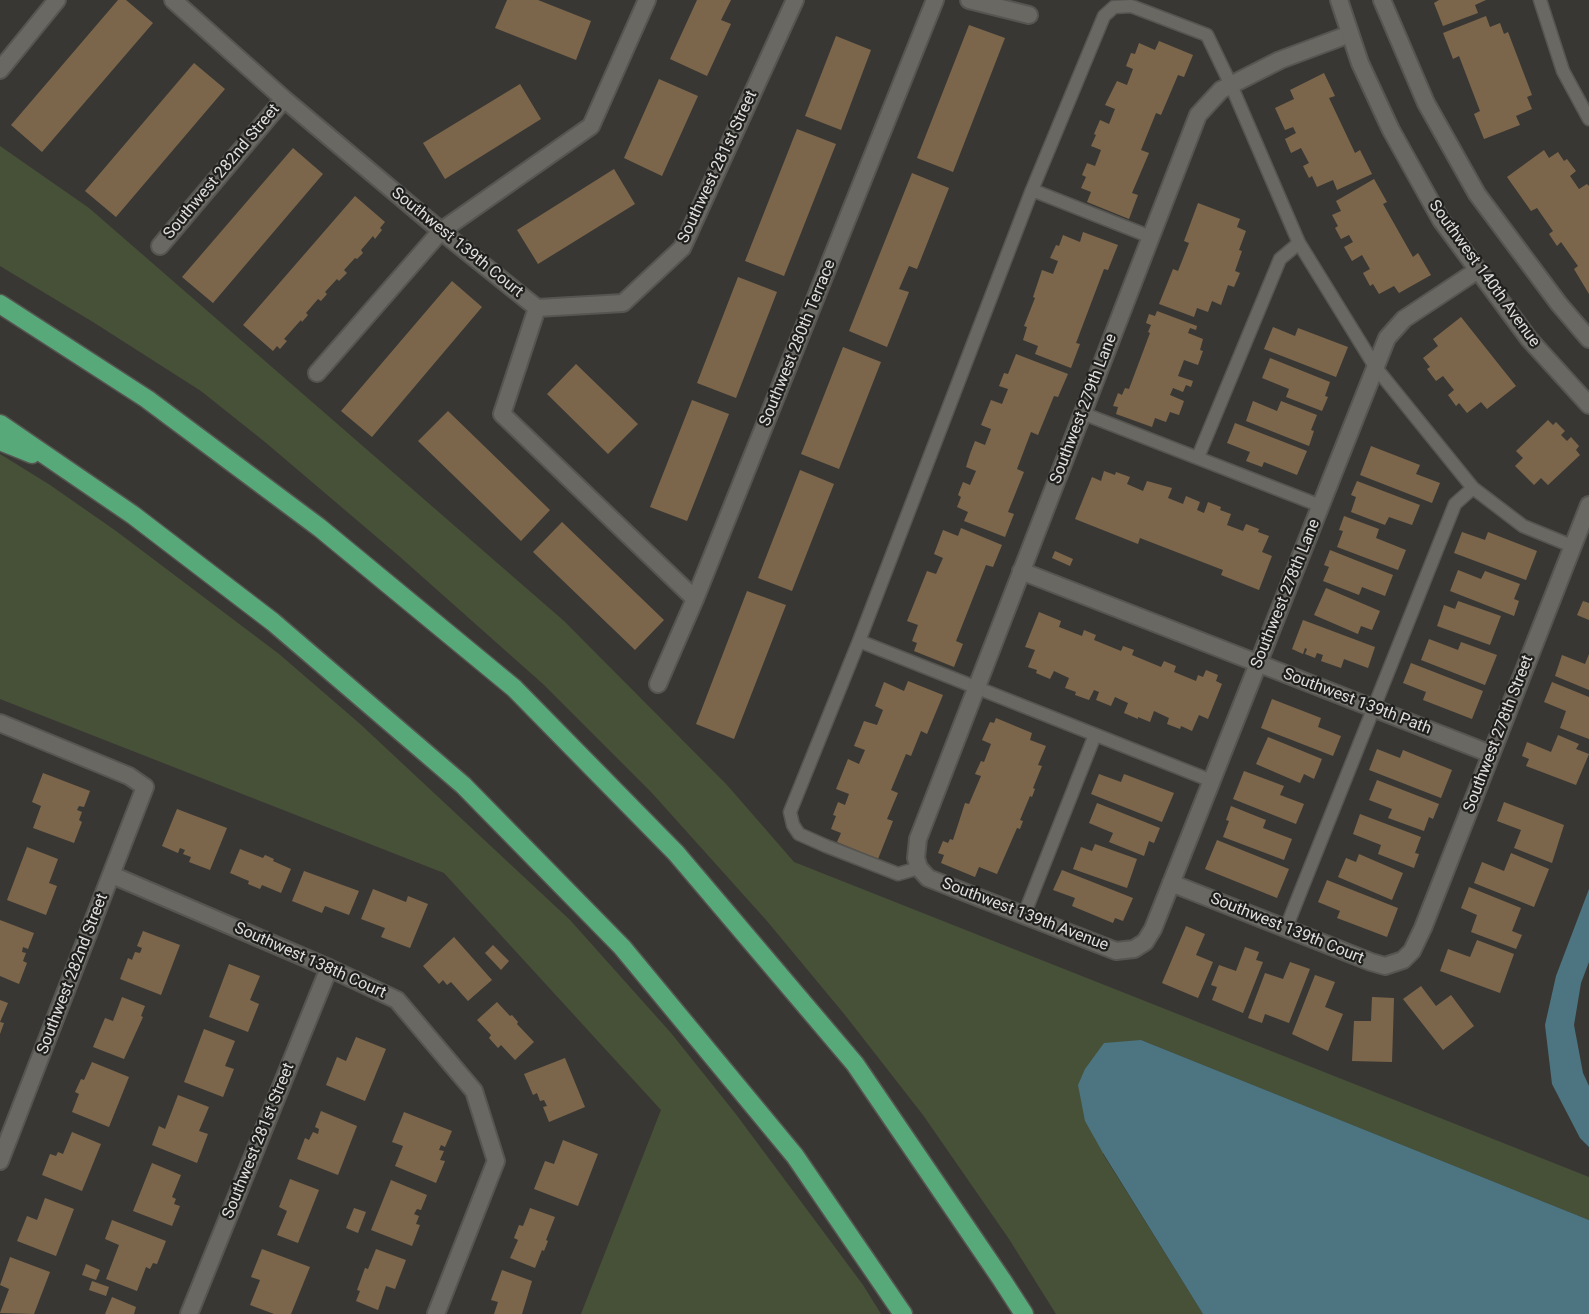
<!DOCTYPE html>
<style>
body{margin:0}
canvas{display:block;background:#393733}
</style>
<canvas width="1589" height="1314"></canvas>
<script>
const g = document.querySelector('canvas').getContext('2d');
g.lineJoin = 'round';
function fillPath(path, color) {
  g.fillStyle = color;
  g.fill(path, 'evenodd');
}
function shape(rows) {
  const path = new Path2D();
  for (const r of rows) {
    path.moveTo(r[0], r[1]);
    for (let i = 2; i < r.length; i += 2) path.lineTo(r[i], r[i + 1]);
  }
  return path;
}
function stroke(path, color, width, dash) {
  g.strokeStyle = color;
  g.lineWidth = width;
  g.lineCap = dash ? 'butt' : 'round';
  g.setLineDash(dash || []);
  g.stroke(path);
}
function drawText(font, color, halo, rows, align = 'center') {
  g.font = font + ' Roboto,sans-serif';
  g.lineWidth = 4.5;
  g.setLineDash([]);
  g.textBaseline = 'middle';
  g.strokeStyle = halo;
  g.fillStyle = color;
  for (const [text, x, y, turn = 0] of rows) {
    g.save();
    g.translate(x, y);
    g.rotate((+turn || 0) * Math.PI / 180);
    g.textAlign = isNaN(turn) ? turn : align;
    if (halo) g.strokeText(text, 0, 0);
    g.fillText(text, 0, 0);
    g.restore();
  }
}
const green = shape([
 [0,146,89,208,564,621,727,785,794,862,1589,1177,1589,1220,1141,1040,1103,1154,1203,1314,1056,1314,1009,1239,923,1115,845,1015,767,921,652,793,543,684,399,556,265,442,201,391,93,322,0,266],
 [0,454,50,485,116,531,279,654,359,723,570,920,671,1033,735,1113,863,1285,881,1314,581,1314,661,1110,444,873,0,699]
]);
const water = shape([
 [1589,889,1589,962,1581,983,1574,1025,1583,1073,1589,1086,1589,1147,1580,1138,1552,1084,1545,1025,1556,976],
 [1141,1040,1589,1220,1589,1314,1203,1314,1103,1153,1085,1121,1078,1085,1085,1069,1104,1043]
]);
const building = shape([
 [118,0,126,0,153,23,42,152,11,125],
 [507,0,538,0,591,21,576,60,495,28],
 [697,0,731,0,721,20,731,24,707,76,670,59],
 [1439,0,1486,0,1475,5,1478,13,1443,26,1434,3],
 [1486,16,1490,27,1500,23,1504,34,1508,32,1532,95,1527,97,1532,109,1516,116,1520,125,1484,139,1474,114,1480,111,1459,56,1453,59,1443,33],
 [969,25,1005,38,953,172,917,158],
 [836,36,871,50,841,130,805,116],
 [1159,41,1193,55,1184,77,1178,75,1161,115,1156,113,1141,150,1149,153,1132,193,1138,195,1129,219,1087,202,1091,192,1081,188,1086,177,1082,175,1087,163,1095,166,1101,150,1091,146,1096,135,1094,134,1100,120,1109,124,1115,109,1105,105,1117,81,1127,85,1133,69,1126,66,1131,53,1135,54,1139,43,1155,50],
 [194,63,225,89,116,217,85,191],
 [1324,73,1335,96,1329,98,1355,153,1360,150,1372,174,1337,190,1333,180,1317,187,1312,176,1309,178,1303,166,1309,163,1301,148,1291,153,1285,139,1296,133,1293,127,1285,130,1275,108,1294,99,1290,90],
 [659,79,698,96,662,176,624,158],
 [520,84,541,119,445,179,423,143],
 [797,129,836,144,784,276,745,261],
 [293,148,323,174,213,303,182,277],
 [1544,150,1549,158,1558,152,1564,161,1567,159,1576,171,1570,176,1579,189,1587,184,1589,186,1589,294,1574,269,1578,266,1561,242,1557,246,1549,234,1553,231,1537,208,1531,211,1507,177],
 [614,169,635,204,538,264,517,230],
 [912,173,949,188,917,269,909,266,899,289,909,292,887,347,849,331],
 [1374,179,1387,202,1383,204,1413,257,1418,253,1431,275,1399,293,1394,286,1379,294,1373,284,1370,286,1363,273,1370,269,1362,255,1352,261,1344,247,1353,242,1349,235,1341,239,1335,228,1338,226,1332,215,1341,211,1336,201],
 [355,196,385,222,380,228,382,230,375,239,373,236,361,250,363,253,357,259,355,258,344,270,347,273,339,281,337,279,325,292,327,294,321,301,318,299,306,313,308,315,302,322,301,320,284,339,287,341,280,349,277,346,273,351,243,325],
 [1198,203,1240,219,1237,227,1246,231,1239,250,1242,251,1235,271,1240,273,1234,287,1228,285,1221,305,1212,301,1208,312,1197,308,1194,317,1159,304,1173,269,1178,271,1189,243,1184,241],
 [1083,232,1118,245,1108,270,1104,269,1076,343,1080,344,1071,368,1035,354,1038,346,1023,340,1027,327,1024,326,1035,298,1033,297,1042,270,1053,274,1058,261,1050,258,1056,245,1059,246,1063,235,1080,242],
 [738,277,777,292,736,398,697,383],
 [452,281,482,307,372,437,341,411],
 [1157,311,1197,326,1196,330,1190,328,1188,333,1203,339,1200,350,1203,351,1198,365,1184,360,1178,376,1193,381,1191,387,1186,385,1183,392,1173,388,1170,395,1184,401,1179,415,1170,412,1166,422,1155,418,1152,427,1116,414,1118,407,1113,406,1118,393,1122,395,1125,388,1129,389,1150,333,1148,332,1151,325,1146,323,1149,314,1155,316],
 [1461,317,1516,386,1487,409,1481,402,1467,413,1459,403,1456,406,1448,395,1454,390,1443,376,1436,381,1427,369,1430,367,1423,358,1438,346,1433,339],
 [1273,327,1295,336,1298,328,1348,347,1336,377,1264,349],
 [843,347,881,362,839,469,801,454],
 [1016,354,1068,374,1058,397,1054,396,1038,435,1031,432,1017,469,1024,472,1008,512,1014,514,1005,537,964,521,968,512,957,507,961,497,958,495,963,482,970,485,976,471,966,467,970,454,975,441,985,445,991,429,981,425,991,400,1002,404,1008,389,999,386,1004,373,1008,374],
 [1270,358,1330,382,1325,396,1328,397,1322,411,1286,397,1289,389,1262,378],
 [576,364,638,424,608,454,547,394],
 [692,400,729,414,687,521,650,507],
 [1253,401,1277,411,1281,401,1317,415,1311,430,1314,431,1309,446,1246,421],
 [448,411,550,510,521,541,418,441],
 [1548,420,1553,425,1556,422,1565,431,1561,435,1567,441,1571,437,1579,446,1576,450,1580,455,1548,485,1541,478,1534,485,1515,466,1523,458,1516,451],
 [1235,423,1307,451,1297,475,1264,462,1262,467,1246,461,1250,452,1227,443],
 [1371,446,1420,465,1416,474,1440,483,1432,503,1360,475],
 [800,470,834,484,792,591,758,578],
 [1104,471,1115,475,1116,472,1130,477,1127,484,1143,491,1147,481,1172,488,1168,498,1183,504,1186,496,1200,502,1197,510,1204,513,1208,502,1221,507,1220,510,1231,514,1227,525,1243,531,1246,524,1259,529,1258,532,1269,536,1262,552,1272,556,1259,590,1221,575,1223,570,1140,538,1138,544,1075,519,1092,477,1101,481],
 [1357,481,1420,505,1412,525,1389,517,1385,525,1351,512,1356,497,1351,495],
 [1344,516,1379,529,1376,538,1406,550,1398,570,1337,547,1343,531,1339,530],
 [562,522,664,620,635,650,533,552],
 [961,528,1002,545,993,567,986,565,956,641,963,644,954,667,914,651,917,643,912,641,918,625,907,621,927,571,936,574,943,558,934,554,943,530,958,536],
 [1462,532,1485,540,1488,532,1537,551,1526,580,1454,553],
 [1330,550,1393,575,1385,596,1362,587,1359,595,1323,581,1329,567,1324,565],
 [1055,551,1073,559,1070,566,1052,558],
 [1458,570,1481,579,1485,571,1520,584,1514,599,1519,601,1514,616,1450,591],
 [1326,588,1380,611,1372,630,1361,626,1358,634,1314,615],
 [747,591,786,605,734,739,696,724],
 [1458,601,1501,616,1490,645,1437,626,1444,605,1455,609],
 [1583,601,1589,603,1589,620,1577,615],
 [1039,612,1061,621,1059,627,1082,636,1084,630,1096,635,1094,640,1121,651,1123,646,1134,650,1132,655,1161,667,1164,661,1176,666,1174,672,1196,681,1198,675,1203,677,1206,670,1218,675,1216,681,1222,684,1208,719,1199,715,1192,731,1181,726,1180,729,1167,724,1169,718,1154,711,1150,722,1138,717,1138,719,1124,713,1128,703,1115,697,1111,706,1096,700,1099,692,1094,690,1089,700,1075,695,1076,692,1065,688,1069,678,1054,671,1050,679,1036,673,1037,670,1028,667,1035,650,1025,647],
 [1303,620,1375,647,1368,668,1344,659,1341,668,1321,661,1323,655,1317,653,1315,658,1305,654,1307,649,1305,648,1303,654,1292,649],
 [1429,639,1458,650,1461,642,1497,655,1485,685,1421,660],
 [1589,654,1589,690,1555,676,1562,655,1585,664],
 [1411,663,1483,691,1472,719,1423,700,1426,692,1403,683],
 [908,681,943,695,927,734,921,731,911,756,906,754,891,790,898,793,887,819,893,821,878,859,837,842,841,833,831,829,836,816,833,815,838,802,845,805,849,794,836,789,848,759,859,764,865,750,854,746,864,721,877,725,883,710,875,706,884,682,904,691],
 [1552,682,1589,697,1589,739,1560,728,1566,711,1544,702],
 [1272,699,1321,718,1318,727,1341,736,1333,756,1261,728],
 [996,718,1032,733,1030,740,1046,746,1038,765,1042,766,1033,788,1035,789,1032,797,1030,796,1020,820,1023,821,1020,829,1017,828,997,874,979,867,975,877,941,863,944,855,938,853,943,841,948,843,950,839,953,840,965,803,969,804,981,776,975,774,981,761,984,762,991,744,982,740,990,722,994,723],
 [1558,735,1579,744,1576,749,1589,754,1576,785,1526,766,1529,759,1522,756,1527,742,1551,752],
 [1268,737,1322,759,1314,779,1304,774,1300,783,1256,764],
 [1377,749,1400,758,1403,750,1452,770,1441,798,1369,770],
 [1244,771,1284,786,1280,795,1304,804,1296,824,1233,799],
 [43,773,90,791,84,807,79,806,77,810,82,812,79,820,82,822,74,843,33,828,41,806,32,802],
 [1099,774,1121,782,1124,774,1174,793,1162,822,1091,794],
 [1377,780,1439,804,1433,819,1429,817,1424,831,1388,818,1392,809,1369,800],
 [1504,802,1564,825,1552,863,1514,848,1521,830,1497,821],
 [1097,803,1160,828,1154,843,1149,841,1144,856,1109,842,1113,833,1089,823],
 [1231,806,1266,820,1263,828,1292,839,1284,860,1223,837,1229,821,1226,820],
 [177,809,227,828,210,870,189,862,191,857,183,854,185,850,180,848,178,853,162,846],
 [1360,814,1421,837,1415,853,1419,854,1414,868,1378,854,1381,845,1353,834],
 [1217,840,1289,869,1277,898,1205,869],
 [1095,844,1137,859,1127,888,1073,869,1081,847,1092,851],
 [27,847,58,859,49,883,57,886,46,915,7,900],
 [240,849,263,858,265,855,274,859,273,861,291,869,281,893,262,885,260,889,248,884,249,881,230,873],
 [1511,853,1549,869,1534,907,1474,883,1482,862,1504,871],
 [1359,854,1403,873,1392,900,1338,877,1346,858,1356,862],
 [1062,870,1133,898,1123,921,1115,918,1113,923,1072,906,1075,898,1053,890],
 [304,871,359,891,349,915,325,906,322,913,292,901],
 [1327,880,1398,908,1387,937,1337,918,1340,911,1318,902],
 [1469,887,1521,908,1512,931,1522,935,1516,949,1471,932,1477,915,1461,908],
 [373,889,406,902,408,896,428,904,410,948,381,937,385,928,361,919],
 [0,920,34,933,28,949,23,947,22,952,26,953,23,961,27,963,19,984,0,976],
 [1186,926,1205,934,1196,955,1213,962,1198,998,1162,983],
 [143,931,180,945,161,995,120,979,128,958,132,960,135,952,140,953,142,948,137,946],
 [454,937,492,980,468,1001,451,982,447,985,443,980,439,984,423,966],
 [1477,940,1514,954,1500,993,1440,971,1448,949,1470,957],
 [493,945,509,961,501,970,485,953],
 [1245,947,1259,952,1256,960,1263,962,1243,1013,1212,1000,1217,987,1211,985,1219,965,1236,971],
 [1290,962,1310,969,1289,1023,1265,1014,1262,1023,1248,1018,1265,973,1283,979],
 [229,964,260,976,250,1000,259,1004,248,1032,209,1017],
 [1315,975,1335,982,1325,1007,1343,1014,1328,1051,1292,1034],
 [1421,986,1436,1006,1451,995,1474,1026,1443,1050,1403,999],
 [122,997,145,1006,141,1016,143,1017,124,1059,93,1047,105,1018,113,1021],
 [1372,997,1394,998,1392,1062,1352,1061,1354,1021,1371,1021],
 [0,1000,8,1003,0,1022,4,1023,0,1034],
 [497,1002,510,1016,512,1015,518,1022,517,1024,534,1042,515,1060,501,1045,498,1048,489,1038,491,1035,477,1020],
 [204,1029,235,1041,225,1066,234,1069,223,1097,184,1082],
 [356,1037,386,1049,365,1101,326,1085,337,1057,346,1061],
 [565,1058,585,1107,549,1122,543,1107,547,1106,544,1100,540,1101,537,1093,533,1095,524,1074],
 [92,1062,129,1077,109,1127,72,1112,79,1094,75,1092,81,1079,84,1080],
 [178,1095,209,1107,199,1131,208,1134,197,1163,152,1145,159,1126,165,1129],
 [321,1111,357,1126,338,1175,297,1159,305,1138,309,1140,313,1132,318,1134,319,1129,315,1127],
 [404,1112,452,1131,445,1147,441,1145,439,1150,444,1151,440,1160,445,1161,436,1183,395,1166,403,1146,392,1142],
 [72,1132,101,1144,82,1191,42,1175,50,1154,56,1156,58,1152,63,1154],
 [563,1140,598,1154,578,1206,534,1189,545,1161,554,1164],
 [152,1163,181,1175,172,1197,176,1199,174,1204,180,1206,172,1226,133,1211],
 [290,1179,319,1190,298,1243,277,1235,287,1211,279,1207],
 [391,1180,427,1195,421,1210,417,1209,414,1214,419,1216,416,1224,420,1225,412,1246,371,1230],
 [45,1198,74,1209,56,1256,17,1241,27,1216,37,1220],
 [354,1208,366,1212,358,1233,346,1228],
 [530,1208,555,1217,546,1240,548,1241,544,1251,542,1250,535,1268,510,1258,518,1240,514,1238,519,1225,523,1226],
 [112,1220,166,1241,157,1264,153,1263,150,1269,146,1267,137,1291,106,1279,119,1245,105,1239],
 [262,1249,310,1267,291,1314,274,1314,250,1305,260,1280,251,1277],
 [376,1249,406,1260,395,1289,386,1286,378,1310,356,1301,360,1291,357,1290,365,1268,368,1269],
 [10,1257,50,1272,34,1314,0,1313,9,1289,0,1285],
 [86,1264,100,1270,96,1280,82,1275],
 [502,1270,532,1281,522,1314,494,1314,498,1302,491,1300],
 [92,1281,109,1287,106,1296,89,1290],
 [112,1297,136,1307,134,1314,105,1314]
]);
const service = shape([
 [1540,0,1563,71,1589,119],
 [1032,190,1151,237],
 [1082,413,1321,506],
 [1198,457,1280,259,1299,243],
 [859,641,1212,781],
 [919,868,898,874,826,846,799,834,793,825,790,812,859,641,1032,190,1104,16,1114,7,1131,6,1207,35,1231,85,1299,243,1376,368,1473,488,1523,526,1572,546],
 [1024,915,1095,735],
 [1286,928,1455,504,1473,488]
]);
const minor = shape([
 [173,0,284,99,441,231,537,308,502,414,695,599],
 [969,0,1029,15],
 [1350,34,1280,60,1221,90,1198,115,918,839,916,858,919,868,928,878,1116,951,1134,949,1145,942,1153,929,1387,338,1404,319,1478,270],
 [0,70,57,0],
 [160,246,284,99],
 [537,308,623,303,682,248,795,0],
 [317,373,441,231,591,126,647,0],
 [1021,571,1491,754],
 [658,684,695,599,935,0],
 [0,723,129,776,145,787,0,1161],
 [112,875,329,968,397,1000,474,1091,496,1161,436,1314],
 [1171,883,1371,962,1385,966,1403,960,1412,951,1423,928,1589,505],
 [189,1314,329,968]
]);
const tertiary = shape([
 [1339,0,1360,63,1391,130,1441,220,1529,339,1589,405],
 [1382,0,1426,103,1477,194,1559,304,1589,339]
]);
const motorway = shape([
 [0,304,147,399,320,528,514,688,676,853,855,1064,1002,1280,1024,1314],
 [0,424,133,515,273,622,463,785,622,947,795,1156,903,1314],
 [0,441,32,454]
]);
const streetNames = [
 ["Southwest 281st Street",718,167,-65],
 ["Southwest 282nd Street",222,172,-50],
 ["Southwest 139th Court",457,243,39],
 ["Southwest 140th Avenue",1484,274,54],
 ["Southwest 280th Terrace",798,343,-68],
 ["Southwest 279th Lane",1084,409,-69],
 ["Southwest 278th Lane",1286,594,-68],
 ["Southwest 139th Path",1357,702,21],
 ["Southwest 278th Street",1499,734,-69],
 ["Southwest 139th Avenue",1025,915,21],
 ["Southwest 139th Court",1287,929,22],
 ["Southwest 138th Court",310,961,24],
 ["Southwest 282nd Street",73,974,-69],
 ["Southwest 281st Street",259,1141,-68]
];
fillPath(green, '#475138');
fillPath(water, '#4c7581');
fillPath(building, '#7c664b');
stroke(service, '#565551', 15);
stroke(minor, '#565551', 20);
stroke(tertiary, '#565551', 20);
stroke(motorway, '#565551', 21);
stroke(service, '#696863', 12);
stroke(minor, '#696863', 16);
stroke(tertiary, '#696863', 16);
stroke(motorway, '#58a97a', 18);
drawText('16px', '#e0dfdd', '#1f1f1d', streetNames);
</script>
